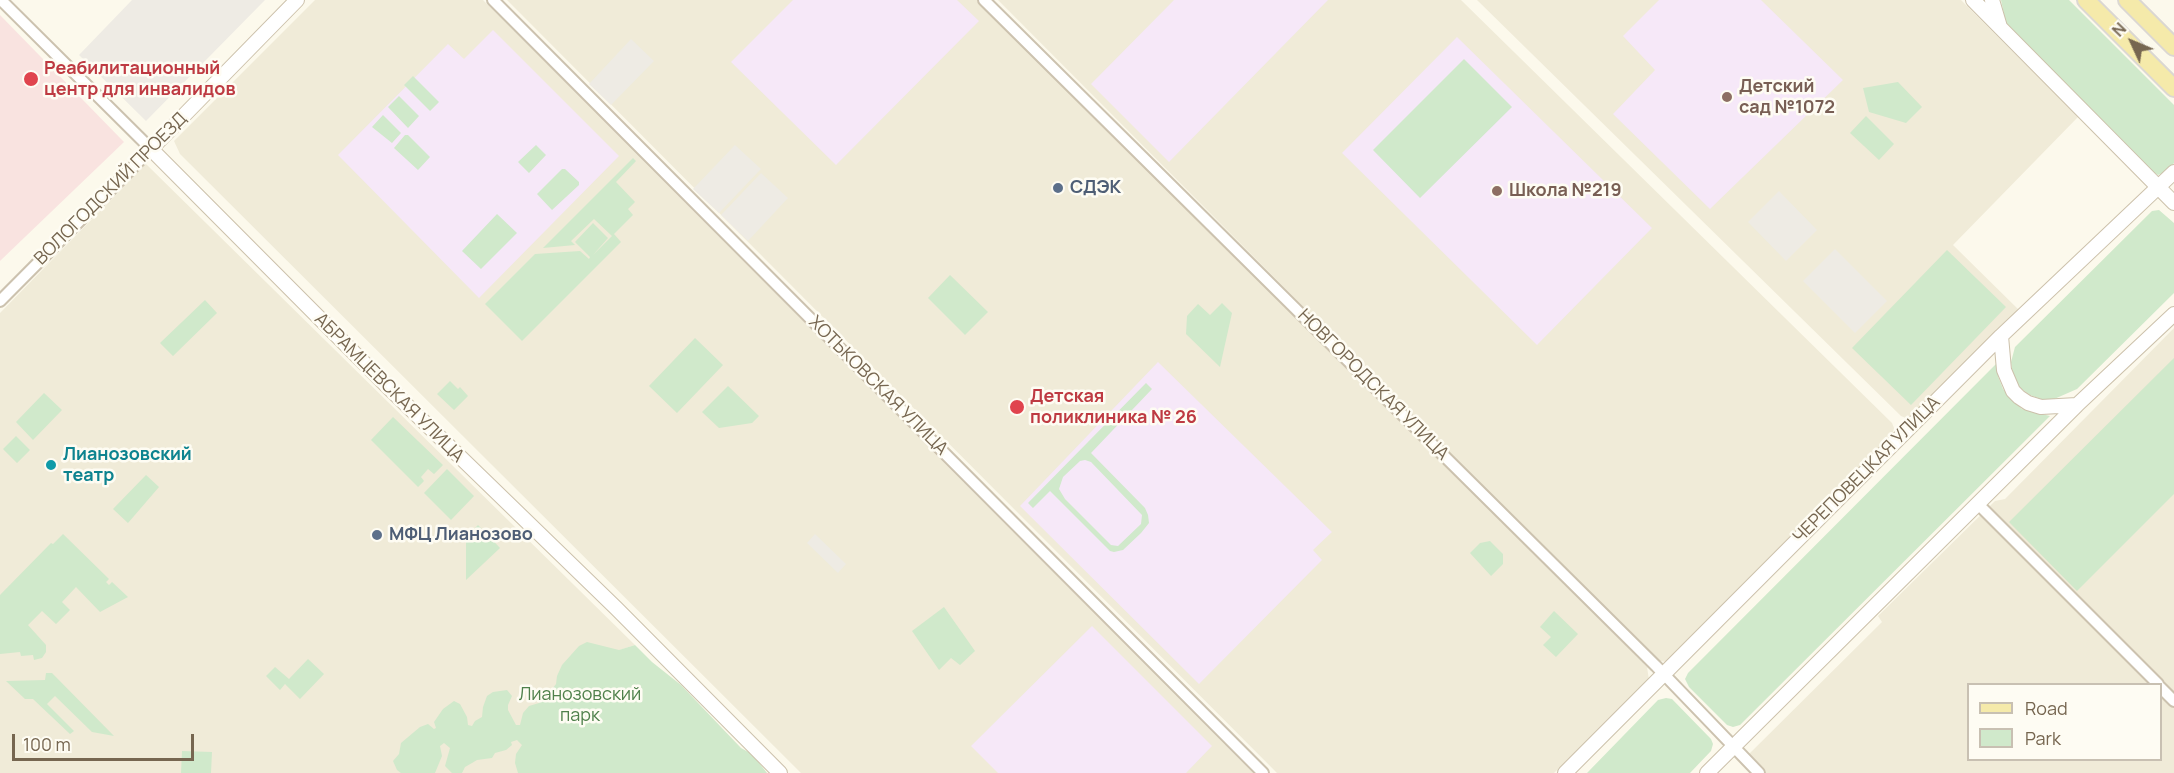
<!DOCTYPE html>
<meta charset="utf-8">
<style>
body{margin:0}
#map{position:relative;width:2174px;height:773px;overflow:hidden;background:#fcf9ec;font-family:Manrope,sans-serif}
canvas{display:block}
.legend{position:absolute;left:1967px;top:683px;width:195px;height:78px;box-sizing:border-box;background:#fefcf3;border:2px solid #c8c0b2;margin:0;padding:8px 10px;list-style:none;font-size:18px;color:#766650}
.legend li{display:flex;align-items:center;gap:12px;height:30px}
.legend b{width:30px;border:2px solid #c8c0b2}
.north{position:absolute;left:2102px;top:12px;width:60px;height:60px;-webkit-text-stroke:4px #fefcf3;paint-order:stroke;rotate:314deg;font-size:16px;font-weight:700;line-height:24px;text-align:center;color:#766650}
.north::after{content:'';display:block;margin:auto;width:21px;height:27px;background:#766650;clip-path:polygon(50% 0,100% 100%,50% 72%,0 100%)}
.scale{position:absolute;left:12px;top:734px;width:182px;height:27px;box-sizing:border-box;border:3px solid #766650;border-top:0;padding-left:8px;font-size:18px;line-height:21px;white-space:nowrap;color:#766650;-webkit-text-stroke:4px #fefcf3;paint-order:stroke}
</style>
<div id="map">
<canvas width="2174" height="773"></canvas>
<ul class="legend">
<li><b style="height:8px;background:#f5eaaa"></b>Road</li>
<li><b style="height:16px;background:#d0e9cb"></b>Park</li>
</ul>
<div class="north">N</div>
<div class="scale">100 m</div>
</div>
<script>
const g = document.querySelector('canvas').getContext('2d');
g.lineJoin = 'round';
function fillPath(path, color) {
  g.fillStyle = color;
  g.fill(path, 'evenodd');
}
function shape(rows) {
  const path = new Path2D();
  for (const r of rows) {
    path.moveTo(r[0], r[1]);
    for (let i = 2; i < r.length; i += 2) path.lineTo(r[i], r[i + 1]);
  }
  return path;
}
function stroke(path, color, width, dash) {
  g.strokeStyle = color;
  g.lineWidth = width;
  g.lineCap = dash ? 'butt' : 'round';
  g.setLineDash(dash || []);
  g.stroke(path);
}
function drawText(font, color, halo, rows, align = 'center') {
  g.font = font + ' Manrope,sans-serif';
  g.lineWidth = 5;
  g.setLineDash([]);
  g.textBaseline = 'middle';
  g.strokeStyle = halo;
  g.fillStyle = color;
  for (const [text, x, y, turn = 0] of rows) {
    g.save();
    g.translate(x, y);
    g.rotate((+turn || 0) * Math.PI / 180);
    g.textAlign = isNaN(turn) ? turn : align;
    if (halo) g.strokeText(text, 0, 0);
    g.fillText(text, 0, 0);
    g.restore();
  }
}
const residential = shape([
 [315,0,483,0,1253,773,801,773,180,154,174,141],
 [507,0,978,0,1647,667,1649,680,1554,773,1277,773],
 [998,0,1461,0,1892,423,1894,428,1892,436,1666,662,1655,660],
 [1477,0,1961,0,2078,117,1953,245,2021,312,1913,417,1908,419,1901,416],
 [146,164,635,645,582,663,520,755,518,773,0,773,0,313],
 [2174,328,2174,773,1766,773,1748,755,1882,622,1878,616,1995,501,2005,499],
 [1968,684,2160,684,2160,760,1968,760]
]);
const industrial = shape([
 [132,0,265,0,146,121,79,55],
 [631,39,654,61,611,105,589,84],
 [735,145,761,169,719,213,693,189],
 [761,173,788,198,748,241,721,215],
 [1779,191,1817,230,1786,261,1748,222],
 [1835,249,1887,301,1855,333,1803,281],
 [815,534,846,564,838,573,807,543]
]);
const education = shape([
 [793,0,957,0,979,21,836,165,731,62],
 [1174,0,1328,0,1169,162,1091,84],
 [1659,0,1761,0,1843,80,1710,209,1613,114,1655,70,1623,36],
 [493,30,619,156,479,298,338,155,448,44,464,59],
 [1457,37,1652,228,1537,345,1342,153],
 [1158,362,1332,532,1313,550,1322,560,1199,684,1020,506],
 [1092,626,1212,746,1186,773,998,773,971,746]
]);
const medical = shape([
 [0,15,124,142,0,261]
]);
const green = shape([
 [2001,0,2069,0,2174,105,2174,163,2167,171,2158,175,2153,172,2006,24],
 [1464,59,1512,107,1420,198,1373,150],
 [413,76,439,102,430,111,404,85],
 [1898,82,1922,107,1906,123,1869,112,1863,88],
 [399,96,419,116,408,128,388,107],
 [383,115,401,133,392,143,372,127],
 [1866,116,1894,144,1879,160,1850,133],
 [405,135,408,135,430,157,418,170,394,148],
 [536,145,546,155,529,173,518,162],
 [633,158,636,161,616,182,635,202,628,209,633,215,614,234,621,242,522,341,485,304,535,254,580,251,589,259,590,257,575,242,593,223,608,238,593,255,612,236,594,219,571,241,575,245,543,248],
 [562,169,565,169,579,182,579,185,552,210,537,194],
 [2159,210,2174,223,2174,293,2077,389,2052,400,2041,399,2030,395,2019,387,2013,375,2011,362,2015,347,2152,211],
 [497,214,517,233,481,269,462,251],
 [1947,250,2006,307,1911,405,1852,348],
 [950,275,988,312,965,335,928,298],
 [205,300,217,313,173,356,160,343],
 [1222,303,1232,313,1220,367,1186,334,1187,316,1198,304,1210,315],
 [695,338,723,365,677,413,649,386],
 [2174,358,2174,494,2077,591,2009,522],
 [1997,363,1998,376,2003,389,2012,400,2022,409,2050,416,1740,725,1733,727,1727,725,1689,687,1685,679,1688,673],
 [450,381,458,389,460,387,468,396,454,410,437,394],
 [1146,383,1152,389,1091,453,1145,508,1148,515,1149,523,1141,533,1123,550,1114,552,1110,551,1050,491,1033,508,1028,503],
 [1085,460,1091,462,1142,515,1141,524,1118,546,1111,545,1065,499,1059,489,1063,477,1080,461],
 [728,386,759,416,752,423,719,428,702,412],
 [44,393,62,410,33,440,16,422],
 [393,417,443,465,434,474,428,469,421,477,424,481,418,487,371,440],
 [16,436,30,450,17,463,3,449],
 [447,469,474,496,451,520,424,493],
 [146,475,159,487,128,523,113,509],
 [478,525,500,548,466,580,466,537],
 [63,534,109,579,106,582,109,585,112,582,128,597,100,612,76,587,62,602,70,610,56,624,42,611,28,625,46,645,46,652,42,658,34,660,33,655,21,656,20,652,0,654,0,595,51,543,53,544],
 [1490,541,1503,554,1503,564,1491,576,1470,553,1480,543],
 [944,607,975,651,960,665,951,658,939,670,912,631],
 [1554,611,1578,634,1556,657,1543,645,1551,637,1540,627],
 [587,642,619,650,635,645,652,662,681,685,741,748,752,754,767,773,518,773,515,763,516,754,522,745,517,740,511,742,512,745,506,750,495,753,492,758,477,760,472,763,465,767,462,773,452,773,445,766,450,748,444,743,440,746,442,756,435,773,401,773,397,770,393,761,399,754,401,743,420,727,428,724,434,729,436,728,434,722,443,709,454,701,460,704,467,717,468,725,472,726,475,721,482,717,483,707,487,696,493,692,507,690,512,696,508,705,508,710,516,725,520,725,523,713,529,706,539,703,550,692,556,684,557,676,562,665,579,646],
 [308,659,324,674,300,699,285,684,280,690,266,676,275,667,289,679],
 [46,673,52,673,114,736,92,732,55,696,47,704,74,731,70,734,33,699,25,699,6,681,45,680],
 [1666,698,1672,699,1711,739,1713,744,1711,751,1690,773,1587,773,1658,700],
 [182,751,212,752,211,773,181,773]
]);
const street = shape([
 [493,0,1263,773],
 [984,0,1656,666,1759,773],
 [0,301,151,149,1,0],
 [1978,504,2158,684],
 [2160,687,2174,701]
]);
const secondary = shape([
 [297,0,151,149,389,388,616,608,780,773],
 [1973,0,2174,203],
 [1992,0,2000,27],
 [2001,336,2004,370,2013,391,2019,397,2028,403,2041,407,2077,405],
 [1565,773,2001,336,2174,172],
 [1707,773,2077,405,2174,314]
]);
const primary = shape([
 [2086,0,2174,88],
 [2127,0,2174,47]
]);
const markers = [
 [31,79,8,"#e0444e"],
 [1727,97,6,"#8d6e63"],
 [1058,188,6,"#5c6f8a"],
 [1497,191,6,"#8d6e63"],
 [1017,407,8,"#e0444e"],
 [51,465,6,"#0f9aa8"],
 [377,535,6,"#5c6f8a"]
];
const healthNames = [
 ["Реабилитационный",44,69],
 ["центр для инвалидов",44,90],
 ["Детская",1030,397],
 ["поликлиника № 26",1030,418]
];
const educationNames = [
 ["Детский",1739,87],
 ["сад №1072",1739,108],
 ["Школа №219",1509,191]
];
const serviceNames = [
 ["СДЭК",1070,188],
 ["МФЦ Лианозово",389,535]
];
const streetNames = [
 ["ВОЛОГОДСКИЙ ПРОЕЗД",111,189,-45],
 ["НОВГОРОДСКАЯ УЛИЦА",1373,385,45],
 ["ХОТЬКОВСКАЯ УЛИЦА",878,386,45],
 ["АБРАМЦЕВСКАЯ УЛИЦА",389,388,45],
 ["ЧЕРЕПОВЕЦКАЯ УЛИЦА",1867,470,-45]
];
const cultureNames = [
 ["Лианозовский",63,455],
 ["театр",63,476]
];
const parkNames = [
 ["Лианозовский",580,695],
 ["парк",580,716]
];
fillPath(residential, '#f0ebd8');
fillPath(industrial, '#eeebe4');
fillPath(education, '#f6e8f8');
fillPath(medical, '#f9e3e0');
fillPath(green, '#d0e9cb');
stroke(street, '#ccc2af', 14);
stroke(secondary, '#ccc1ab', 16);
stroke(primary, '#dbd7d2', 20);
stroke(street, '#fff', 10);
stroke(secondary, '#fff', 14);
stroke(primary, '#f5eaaa', 16);
for (const [x, y, r, color] of markers) {
  const dot = new Path2D();
  dot.arc(x, y, r, 0, 2 * Math.PI);
  g.fillStyle = color;
  g.fill(dot);
  stroke(dot, '#fefcf3', 2);
}
drawText('bold 18px', '#be3a42', '#fefcf3', healthNames, 'left');
drawText('bold 18px', '#785e54', '#fefcf3', educationNames, 'left');
drawText('bold 18px', '#4e5e75', '#fefcf3', serviceNames, 'left');
drawText('18px', '#766650', '#fefcf3', streetNames);
drawText('bold 18px', '#0d838f', '#fefcf3', cultureNames, 'left');
drawText('18px', '#4f804b', '#fefcf3', parkNames);
</script>
